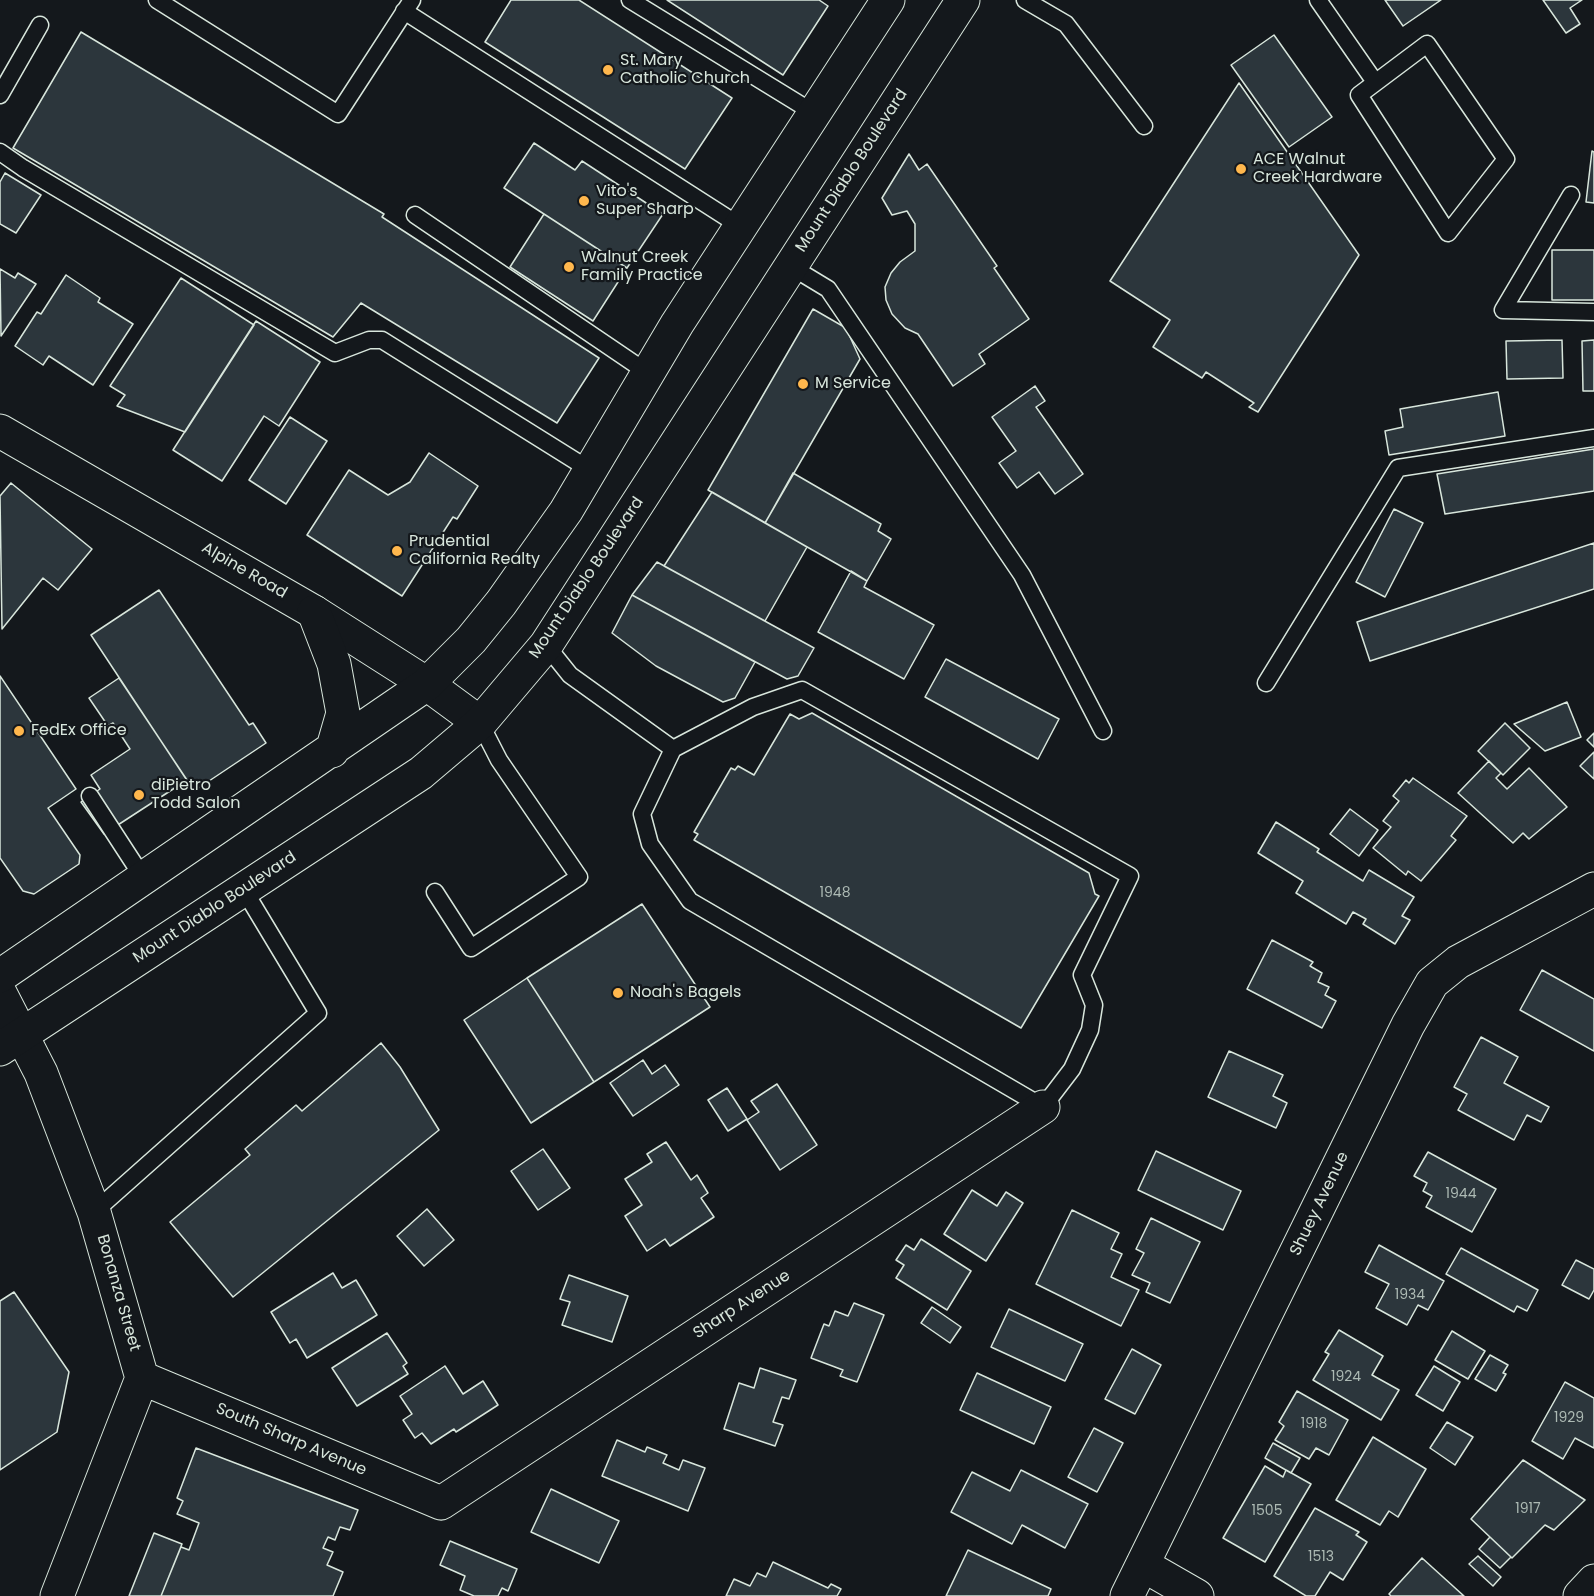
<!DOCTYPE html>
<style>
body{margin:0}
canvas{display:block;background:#14181c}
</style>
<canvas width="1594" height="1596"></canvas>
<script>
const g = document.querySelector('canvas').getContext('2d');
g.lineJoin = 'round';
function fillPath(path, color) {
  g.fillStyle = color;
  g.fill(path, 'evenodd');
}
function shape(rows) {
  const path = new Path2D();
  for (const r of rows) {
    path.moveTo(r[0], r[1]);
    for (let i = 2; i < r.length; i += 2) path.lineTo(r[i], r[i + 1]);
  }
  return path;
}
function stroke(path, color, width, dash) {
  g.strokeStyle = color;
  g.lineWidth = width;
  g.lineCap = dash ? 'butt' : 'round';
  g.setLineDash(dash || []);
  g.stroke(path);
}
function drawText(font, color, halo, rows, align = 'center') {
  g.font = font + ' Poppins,sans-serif';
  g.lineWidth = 4.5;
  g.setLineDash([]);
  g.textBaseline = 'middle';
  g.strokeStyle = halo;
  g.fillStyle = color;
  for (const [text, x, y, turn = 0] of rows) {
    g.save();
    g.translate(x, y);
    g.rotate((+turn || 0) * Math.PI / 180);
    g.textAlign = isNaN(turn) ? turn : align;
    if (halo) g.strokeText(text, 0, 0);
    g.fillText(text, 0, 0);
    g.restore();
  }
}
const building = shape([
 [511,0,579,0,732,98,685,169,485,42,511,0],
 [667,0,819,0,828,6,783,75,667,0],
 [1385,0,1441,0,1403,26,1385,0],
 [1543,0,1582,0,1570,8,1580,24,1566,33,1543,0],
 [81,32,384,214,382,217,599,358,557,423,361,303,333,337,13,148,81,32],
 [1274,35,1332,117,1289,147,1231,65,1274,35],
 [1239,83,1359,255,1258,412,1249,407,1254,403,1206,372,1202,378,1153,347,1170,320,1110,281,1239,83],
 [534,143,575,170,582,161,663,214,627,268,504,188,534,143],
 [1592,151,1594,152,1594,203,1586,202,1592,151],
 [909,154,919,170,927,164,997,266,994,268,1029,319,979,354,985,364,953,386,918,334,905,328,892,314,886,300,885,287,891,273,900,262,915,251,915,224,907,211,892,215,882,198,909,154],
 [5,173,41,195,16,233,0,224,0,182,5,173],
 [544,214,627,268,593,321,510,267,544,214],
 [1552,250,1594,250,1594,300,1552,300,1552,250],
 [0,269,15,278,18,273,36,284,1,336,0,269],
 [66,275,100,298,98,302,133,324,93,385,49,356,43,365,15,346,37,312,41,314,66,275],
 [181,278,254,325,185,432,117,406,125,395,110,386,181,278],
 [813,309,846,328,860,359,765,523,708,490,813,309],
 [256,321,320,362,279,426,264,416,222,481,173,450,256,321],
 [1562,340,1563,378,1507,379,1506,341,1562,340],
 [1594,340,1594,391,1583,391,1582,341,1594,340],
 [1035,386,1045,401,1036,407,1083,474,1055,494,1039,472,1017,488,999,463,1016,451,992,417,1035,386],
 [1498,392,1505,436,1389,455,1385,431,1403,427,1400,409,1498,392],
 [290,417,327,441,286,504,249,480,290,417],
 [1594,449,1594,491,1445,514,1437,474,1594,449],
 [429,453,478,486,457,519,453,517,402,596,307,535,349,470,388,495,410,482,429,453],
 [793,473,881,524,878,531,891,539,867,581,765,523,793,473],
 [11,483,92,549,58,590,43,578,2,629,0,496,11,483],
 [712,492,807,547,765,621,664,566,712,492],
 [1394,509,1423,523,1385,597,1356,582,1394,509],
 [1594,543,1594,589,1370,661,1357,622,1594,543],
 [657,562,814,648,798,676,787,679,632,595,657,562],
 [851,571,867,581,864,587,934,625,904,679,818,632,851,571],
 [159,590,249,725,253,723,266,743,194,791,91,635,159,590],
 [632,595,755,662,735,698,723,702,656,666,612,633,632,595],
 [946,659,1059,719,1038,759,925,697,946,659],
 [0,676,76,789,48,808,80,855,79,864,34,894,23,891,0,858,0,676],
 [119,678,187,780,104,834,81,802,100,789,91,775,130,749,113,723,108,726,89,698,119,678],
 [1567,702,1581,737,1545,751,1514,724,1567,702],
 [812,713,1089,873,1095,894,1099,896,1021,1028,694,840,698,834,694,832,731,768,735,770,738,766,754,775,790,714,799,719,812,713],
 [1505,723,1530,748,1503,775,1478,751,1505,723],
 [1594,733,1594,747,1587,740,1594,733],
 [1594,752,1594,779,1580,766,1594,752],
 [1489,761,1501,773,1496,778,1507,789,1529,768,1567,807,1529,839,1523,833,1513,843,1458,793,1489,761],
 [1413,778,1467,816,1451,836,1456,840,1421,881,1408,871,1406,875,1373,848,1391,827,1383,821,1399,801,1393,796,1406,780,1409,783,1413,778],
 [1350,809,1378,830,1359,856,1330,834,1350,809],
 [1276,822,1319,849,1317,852,1363,881,1369,870,1414,897,1402,916,1410,920,1395,944,1363,924,1366,919,1353,912,1346,924,1296,893,1303,881,1258,853,1276,822],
 [642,904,710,1007,594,1082,527,978,642,904],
 [1272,940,1313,962,1310,966,1322,973,1318,982,1329,987,1325,995,1336,1001,1322,1028,1247,989,1272,940],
 [1542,970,1594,999,1594,1051,1520,1010,1542,970],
 [527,978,594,1082,531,1123,464,1020,527,978],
 [1481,1037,1518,1057,1504,1083,1549,1107,1541,1122,1527,1115,1514,1140,1458,1110,1467,1094,1454,1087,1481,1037],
 [381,1043,400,1067,439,1130,233,1297,170,1222,250,1155,245,1149,296,1105,302,1111,381,1043],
 [1229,1051,1283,1075,1273,1096,1287,1103,1276,1128,1208,1097,1229,1051],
 [643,1060,652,1074,665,1065,679,1085,633,1116,610,1083,643,1060],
 [777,1084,817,1145,780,1170,747,1120,759,1112,751,1101,777,1084],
 [727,1088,747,1119,728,1131,708,1100,727,1088],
 [666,1142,691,1180,697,1175,708,1193,701,1198,714,1217,670,1246,665,1239,647,1251,625,1216,642,1205,625,1179,652,1162,647,1154,666,1142],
 [543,1149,570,1188,538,1210,511,1171,543,1149],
 [1156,1151,1241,1191,1223,1230,1138,1190,1156,1151],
 [1428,1152,1496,1189,1472,1232,1426,1207,1432,1196,1423,1191,1427,1183,1414,1176,1428,1152],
 [972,1190,997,1206,1006,1192,1023,1203,986,1261,944,1234,972,1190],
 [427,1209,454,1240,424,1266,397,1236,427,1209],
 [1072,1210,1119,1233,1111,1249,1122,1254,1111,1277,1139,1290,1121,1326,1036,1284,1072,1210],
 [1151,1218,1200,1242,1170,1303,1146,1292,1150,1283,1132,1275,1144,1253,1136,1249,1151,1218],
 [921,1239,971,1271,947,1310,896,1278,904,1265,896,1260,906,1245,914,1250,921,1239],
 [1379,1245,1444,1281,1428,1310,1418,1305,1407,1325,1376,1308,1389,1284,1365,1272,1379,1245],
 [1461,1248,1538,1290,1527,1311,1517,1306,1514,1312,1446,1274,1461,1248],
 [1576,1260,1594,1269,1594,1290,1589,1299,1562,1285,1576,1260],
 [333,1273,342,1288,356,1280,377,1315,307,1358,296,1339,290,1343,271,1312,333,1273],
 [569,1275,628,1296,612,1342,562,1325,570,1302,560,1299,569,1275],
 [14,1292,69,1372,57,1432,0,1470,0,1301,14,1292],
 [854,1303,884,1315,857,1382,840,1376,843,1370,811,1358,824,1324,829,1326,835,1311,848,1316,854,1303],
 [932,1307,961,1327,950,1343,921,1323,932,1307],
 [1009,1309,1083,1344,1065,1381,991,1347,1009,1309],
 [1339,1330,1383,1356,1372,1375,1399,1390,1381,1420,1313,1380,1329,1354,1325,1352,1339,1330],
 [1452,1331,1485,1351,1468,1379,1435,1360,1452,1331],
 [387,1333,407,1363,403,1366,408,1374,357,1406,332,1368,387,1333],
 [1132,1349,1161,1365,1135,1414,1105,1399,1132,1349],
 [1490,1355,1508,1365,1503,1373,1506,1374,1496,1391,1475,1379,1490,1355],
 [445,1366,463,1394,483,1381,498,1405,456,1432,454,1429,431,1444,422,1433,415,1438,403,1420,412,1414,400,1396,445,1366],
 [1434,1366,1460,1382,1443,1411,1416,1395,1434,1366],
 [760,1368,796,1380,789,1399,782,1397,773,1422,783,1425,775,1446,724,1429,739,1383,754,1388,760,1368],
 [977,1373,1051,1407,1034,1444,960,1410,977,1373],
 [1565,1382,1594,1398,1594,1448,1575,1438,1563,1459,1532,1441,1565,1382],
 [1297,1391,1348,1420,1329,1455,1316,1448,1309,1459,1275,1440,1284,1426,1279,1422,1297,1391],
 [1447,1422,1473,1437,1455,1465,1430,1448,1447,1422],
 [1094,1428,1123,1443,1097,1492,1068,1477,1094,1428],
 [1373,1437,1426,1469,1398,1517,1389,1511,1380,1525,1336,1500,1373,1437],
 [617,1440,645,1452,647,1447,667,1455,663,1463,679,1470,683,1460,705,1468,688,1511,602,1476,617,1440],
 [1273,1443,1300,1458,1291,1473,1265,1458,1273,1443],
 [196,1448,358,1510,350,1530,340,1527,335,1540,328,1537,323,1548,333,1552,327,1565,343,1572,333,1596,161,1596,181,1547,189,1550,199,1523,177,1514,183,1501,177,1498,196,1448],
 [1523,1460,1585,1500,1554,1530,1545,1525,1512,1558,1471,1519,1523,1460],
 [1265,1466,1283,1477,1286,1470,1311,1484,1265,1562,1223,1538,1265,1466],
 [1021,1470,1088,1504,1065,1548,1022,1525,1012,1544,951,1512,972,1472,1010,1491,1021,1470],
 [551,1489,619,1521,599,1563,531,1532,551,1489],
 [1315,1508,1359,1532,1356,1535,1367,1542,1343,1580,1330,1572,1315,1596,1306,1596,1274,1576,1315,1508],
 [154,1533,182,1544,161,1596,129,1596,154,1533],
 [1490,1537,1511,1557,1500,1568,1479,1549,1490,1537],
 [450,1541,517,1569,508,1591,502,1588,498,1596,474,1596,460,1590,465,1576,440,1565,450,1541],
 [968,1550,1051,1589,1048,1596,946,1596,968,1550],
 [1478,1556,1501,1577,1493,1586,1469,1564,1478,1556],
 [1422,1558,1464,1596,1391,1596,1389,1594,1422,1558],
 [773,1562,828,1588,831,1584,841,1589,837,1596,726,1596,734,1579,750,1586,757,1573,766,1577,773,1562]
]);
const service = shape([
 [157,0,338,114,412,0],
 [630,0,814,113],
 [1025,0,1066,24,1144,126],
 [1318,0,1375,82],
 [404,11,740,226],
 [1427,44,1506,159,1448,233,1359,95,1427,44],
 [0,95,40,25],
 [0,152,23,168,335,353,369,340,382,340,590,470],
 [1571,195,1503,310,1594,312],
 [415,215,648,373],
 [790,266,828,289,1022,575,1103,731],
 [546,645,570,675,673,749,753,707,802,690,1130,876,1082,975,1094,1005,1090,1030,1072,1069,1043,1107,690,901,650,844,642,814,673,749],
 [1266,683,1398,468,1594,438],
 [90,796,144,879],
 [435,892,471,948,579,877,499,760,480,723],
 [94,1212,318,1013,244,890]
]);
const minor = shape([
 [0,431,314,612,427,684,480,723],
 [0,993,41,1073,94,1212,142,1378,57,1596],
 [142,1378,441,1503,1043,1107],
 [1143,1565,1197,1596],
 [1127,1596,1408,1025,1432,983,1458,962,1594,889],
 [1580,1596,1594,1581]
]);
const secondary = shape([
 [314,612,334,664,343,713,332,751],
 [0,976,427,684,471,640,501,603,566,511,677,324,888,0],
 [0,1049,421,773,480,723,546,645,963,0]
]);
const markers = [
 [608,70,6,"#ffb74d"],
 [1241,169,6,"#ffb74d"],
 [584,201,6,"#ffb74d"],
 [569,267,6,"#ffb74d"],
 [803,384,6,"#ffb74d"],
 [397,551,6,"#ffb74d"],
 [19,731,6,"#ffb74d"],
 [139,795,6,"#ffb74d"],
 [618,993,6,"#ffb74d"]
];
const numberNames = [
 ["1948",835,893],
 ["1944",1461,1194],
 ["1934",1410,1295],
 ["1924",1346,1377],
 ["1929",1569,1418],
 ["1918",1314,1424],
 ["1917",1528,1509],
 ["1505",1267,1511],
 ["1513",1321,1557]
];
const poiNames = [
 ["St. Mary",620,61],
 ["Catholic Church",620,79],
 ["ACE Walnut",1253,160],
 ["Creek Hardware",1253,178],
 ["Vito's",596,192],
 ["Super Sharp",596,210],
 ["Walnut Creek",581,258],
 ["Family Practice",581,276],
 ["M Service",815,384],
 ["Prudential",409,542],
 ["California Realty",409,560],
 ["FedEx Office",31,731],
 ["diPietro",151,786],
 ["Todd Salon",151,804],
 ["Noah's Bagels",630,993]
];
const streetNames = [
 ["Mount Diablo Boulevard",852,171,-57],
 ["Alpine Road",244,571,30],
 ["Mount Diablo Boulevard",587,578,-56],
 ["Mount Diablo Boulevard",215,908,-33],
 ["Shuey Avenue",1320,1204,-64],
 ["Bonanza Street",118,1293,74],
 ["Sharp Avenue",742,1305,-33],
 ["South Sharp Avenue",291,1440,23]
];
fillPath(building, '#2c363c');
stroke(building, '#d8e6dc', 1.5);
stroke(service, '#d8e6dc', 19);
stroke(minor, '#d8e6dc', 35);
stroke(secondary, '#d8e6dc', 35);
stroke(service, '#14181c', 16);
stroke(minor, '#14181c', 33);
stroke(secondary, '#14181c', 33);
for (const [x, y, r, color] of markers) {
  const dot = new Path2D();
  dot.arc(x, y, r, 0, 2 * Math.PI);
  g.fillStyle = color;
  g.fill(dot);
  stroke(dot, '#14181c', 2);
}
drawText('14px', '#adbab4', null, numberNames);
drawText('16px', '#d8e6dc', '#14181c', poiNames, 'left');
drawText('16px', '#d8e6dc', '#14181c', streetNames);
</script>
